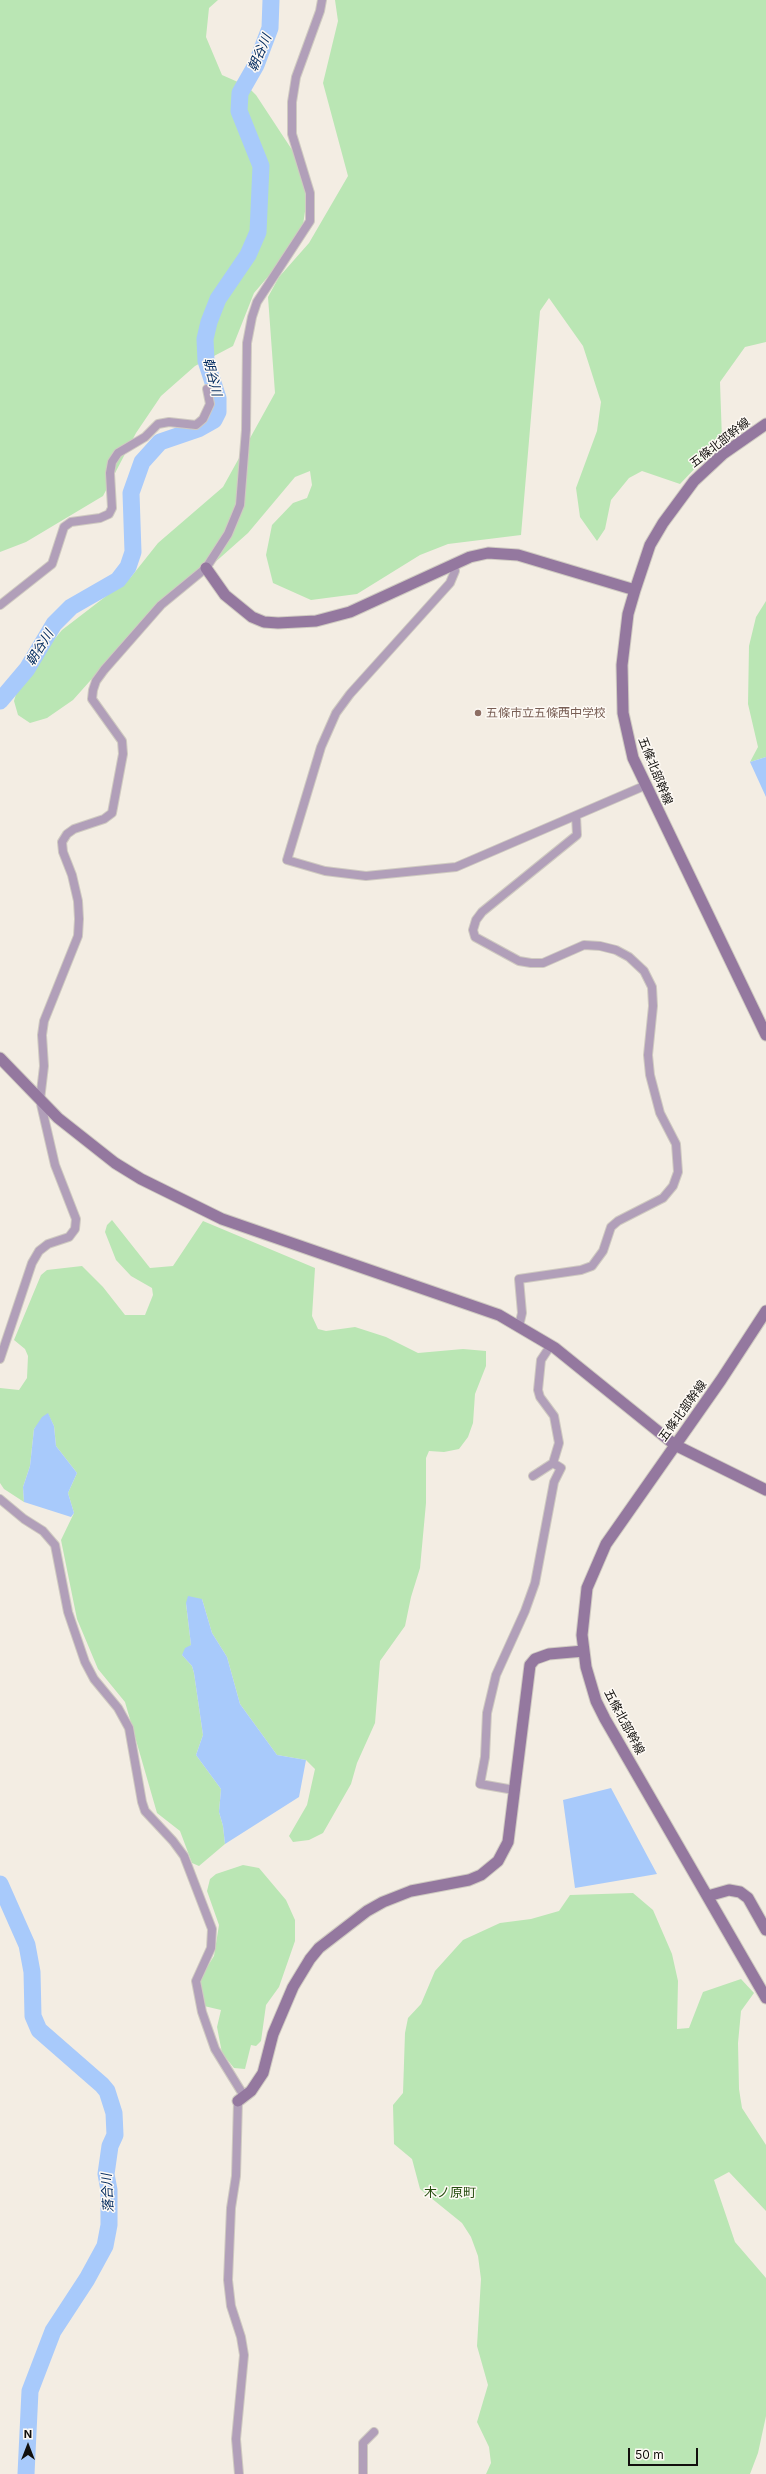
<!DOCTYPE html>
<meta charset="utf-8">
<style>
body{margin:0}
#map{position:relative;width:766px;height:2474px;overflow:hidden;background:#f3ede3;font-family:Inter,sans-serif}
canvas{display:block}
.north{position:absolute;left:8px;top:2426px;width:40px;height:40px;-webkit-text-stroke:3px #fefaf5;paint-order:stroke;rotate:0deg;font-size:11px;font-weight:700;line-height:16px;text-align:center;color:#12100d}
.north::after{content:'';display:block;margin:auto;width:14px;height:18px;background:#12100d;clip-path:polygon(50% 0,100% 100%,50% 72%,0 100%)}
.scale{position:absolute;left:628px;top:2448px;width:70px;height:18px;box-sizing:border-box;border:2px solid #12100d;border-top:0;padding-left:5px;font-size:12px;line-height:14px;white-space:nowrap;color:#12100d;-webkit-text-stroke:3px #fefaf5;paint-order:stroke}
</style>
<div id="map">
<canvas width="766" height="2474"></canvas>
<div class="north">N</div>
<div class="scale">50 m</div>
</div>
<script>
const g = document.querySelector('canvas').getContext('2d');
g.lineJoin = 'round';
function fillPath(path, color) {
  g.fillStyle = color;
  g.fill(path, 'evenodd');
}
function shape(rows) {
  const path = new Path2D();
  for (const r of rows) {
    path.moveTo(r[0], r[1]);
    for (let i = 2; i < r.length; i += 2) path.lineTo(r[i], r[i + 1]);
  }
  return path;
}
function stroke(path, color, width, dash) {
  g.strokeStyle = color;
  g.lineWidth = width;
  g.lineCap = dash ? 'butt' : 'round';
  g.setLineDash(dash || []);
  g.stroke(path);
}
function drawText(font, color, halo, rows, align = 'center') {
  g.font = font + ' Inter,"Noto Sans JP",sans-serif';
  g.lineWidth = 3;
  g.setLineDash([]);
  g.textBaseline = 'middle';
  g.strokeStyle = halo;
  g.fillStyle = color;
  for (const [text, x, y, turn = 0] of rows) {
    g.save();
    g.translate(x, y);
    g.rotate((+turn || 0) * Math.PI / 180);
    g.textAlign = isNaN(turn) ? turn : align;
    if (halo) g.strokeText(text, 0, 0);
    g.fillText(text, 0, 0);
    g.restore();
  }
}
const green = shape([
 [0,0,218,0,209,8,206,37,222,75,247,86,256,95,302,165,307,198,303,225,289,252,254,293,233,346,195,366,161,396,136,433,103,496,26,542,0,552],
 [335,0,766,0,766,342,745,347,720,382,722,440,680,484,642,471,629,478,611,500,605,529,597,541,580,517,576,488,597,431,601,402,583,346,549,298,540,311,521,535,448,544,420,555,357,594,311,600,273,583,266,555,272,525,293,503,307,498,312,485,310,471,295,477,248,533,123,644,73,700,47,718,30,723,18,715,14,701,18,687,34,664,62,630,131,577,158,543,223,487,275,393,268,297,279,277,309,243,348,176,323,83,338,21],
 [766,601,766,757,750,762,758,747,748,704,749,646,756,617],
 [112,1220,150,1268,173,1266,203,1221,315,1268,312,1316,318,1329,326,1331,355,1327,386,1337,418,1353,463,1349,486,1351,486,1366,475,1394,473,1423,468,1437,459,1449,444,1452,429,1451,426,1458,426,1503,420,1568,411,1597,405,1626,380,1661,375,1723,357,1763,351,1784,323,1833,309,1840,293,1842,289,1836,307,1805,315,1769,306,1760,277,1755,240,1704,227,1657,212,1633,202,1599,186,1603,191,1645,182,1655,192,1666,194,1673,203,1735,196,1755,221,1789,219,1812,223,1826,225,1844,199,1866,192,1863,180,1831,157,1813,125,1702,98,1669,77,1619,61,1540,74,1513,68,1493,77,1473,56,1446,54,1426,48,1414,34,1429,30,1466,23,1487,24,1502,4,1489,0,1483,0,1388,19,1390,27,1378,28,1356,25,1349,14,1340,41,1275,47,1270,82,1266,103,1287,125,1315,145,1315,153,1295,152,1288,131,1276,116,1260,105,1232,107,1225],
 [243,1865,259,1868,286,1900,295,1920,295,1941,279,1987,266,2005,261,2041,256,2046,251,2045,245,2069,234,2068,222,2053,217,2027,221,2010,204,2006,199,1980,214,1956,219,1925,207,1891,210,1879,216,1874],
 [633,1893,653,1910,672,1954,678,1981,677,2029,689,2028,703,1992,741,1979,754,1993,741,2011,738,2043,739,2089,742,2108,766,2145,766,2211,729,2172,714,2180,735,2242,766,2278,766,2416,758,2453,750,2474,486,2474,491,2463,489,2447,477,2422,488,2385,477,2346,481,2279,478,2256,471,2237,462,2223,420,2189,412,2159,394,2144,393,2105,403,2093,405,2033,408,2018,421,2004,435,1971,463,1940,500,1923,531,1919,559,1911,570,1895]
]);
const water = shape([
 [766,757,766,797,750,762],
 [48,1413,54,1426,56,1446,77,1473,68,1493,74,1513,71,1517,24,1502,23,1487,30,1466,34,1429,42,1417],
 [188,1596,202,1599,212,1633,227,1657,240,1704,277,1755,306,1760,299,1797,225,1844,223,1826,219,1812,221,1789,196,1755,203,1735,194,1673,192,1666,182,1655,185,1648,191,1645,186,1603],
 [611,1788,657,1874,575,1888,563,1800]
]);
const river = shape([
 [0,701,27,669,54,624,71,607,118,580,128,567,133,552,131,493,142,462,160,442,198,429,214,420,218,412,218,398,206,361,205,339,209,322,218,299,248,255,258,232,261,166,239,111,240,93,256,65,270,28,271,0],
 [0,1884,27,1945,32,1972,33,2016,39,2030,102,2085,107,2091,114,2113,115,2135,110,2146,106,2174,109,2190,109,2225,105,2246,87,2279,53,2331,30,2391,26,2474]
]);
const street = shape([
 [454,564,455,571,450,583,350,694,336,713,321,747,287,860,325,871,366,876,456,867,644,786],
 [0,605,52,564,64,527,71,522,100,518,109,514,112,508,110,473,112,462,118,453,145,437,158,424,169,422,196,425,203,419,210,404,207,389],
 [519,1326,522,1313,519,1279,581,1270,592,1266,603,1251,611,1227,618,1221,663,1198,673,1186,678,1172,676,1144,660,1113,650,1075,648,1055,653,1006,652,987,644,971,629,957,616,950,600,946,584,945,543,963,531,963,519,961,475,937,473,930,476,920,482,912,577,835,576,816],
 [0,1359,32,1263,39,1251,48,1244,69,1237,75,1229,76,1219,55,1165,40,1100,44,1066,42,1035,44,1021,78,936,79,919,78,901,72,875,63,852,62,842,67,834,74,829,104,819,112,813,123,754,122,741,92,699,93,690,96,681,104,670,161,605,206,568,228,534,240,505,246,430,247,343,252,317,257,302,310,221,310,193,292,134,292,102,296,77,320,11,322,0],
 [533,1476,553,1463,559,1443,554,1416,540,1397,538,1390,541,1360,551,1345],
 [0,1499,24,1519,43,1531,55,1545,68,1612,85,1662,94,1679,118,1708,129,1728,142,1802,145,1811,173,1841,184,1856,212,1929,211,1948,196,1981,202,2012,215,2049,244,2096],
 [514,1790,480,1784,485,1757,487,1713,496,1675,525,1611,535,1583,554,1482,561,1468,553,1463],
 [238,2101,236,2176,231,2208,228,2280,231,2306,241,2337,244,2355,236,2439,239,2474],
 [363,2474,363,2443,374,2432]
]);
const secondary = shape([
 [766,424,723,454,694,481,663,523,650,545,635,590,628,614,622,665,623,713,633,758,766,1035],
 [206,568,225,595,252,617,264,622,278,623,316,621,350,612,470,557,488,553,518,555,635,590],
 [0,1058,58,1118,115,1163,141,1179,222,1219,499,1315,555,1348,675,1445,766,1490],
 [766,1311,721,1380,606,1544,587,1588,582,1635,586,1667,596,1701,605,1719,766,1998],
 [708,1896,729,1890,740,1892,748,1898,766,1930],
 [238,2101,251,2091,263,2073,273,2034,293,1987,310,1959,319,1948,367,1911,383,1902,411,1891,469,1880,481,1875,498,1861,508,1842,530,1665,535,1659,549,1654,584,1651]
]);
const markers = [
 [478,713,4,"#8d6e63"]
];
const streetNames = [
 ["五條北部幹線",720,443,-38],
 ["五條北部幹線",655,771,68],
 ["五條北部幹線",683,1411,-54],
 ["五條北部幹線",624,1722,62]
];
const educationNames = [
 ["五條市立五條西中学校",486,713]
];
const waterNames = [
 ["朝谷川",260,53,-67],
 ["朝谷川",212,377,76],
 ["朝谷川",40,648,-58],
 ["落合川",108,2193,-93]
];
const neighbourhoodNames = [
 ["木ノ原町",450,2193]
];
fillPath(green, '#bae6b4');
fillPath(water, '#a8cafb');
stroke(river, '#a8cafb', 17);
stroke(street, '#cfcac1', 10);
stroke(secondary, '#cfcac1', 13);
stroke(street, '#b19fb9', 8);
stroke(secondary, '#94789f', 11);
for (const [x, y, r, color] of markers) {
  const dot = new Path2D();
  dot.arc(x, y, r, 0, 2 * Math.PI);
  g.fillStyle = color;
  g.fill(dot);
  stroke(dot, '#fefaf5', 1.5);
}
drawText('12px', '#12100d', '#fefaf5', streetNames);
drawText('12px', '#785e54', '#fefaf5', educationNames, 'left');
drawText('italic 13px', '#062e62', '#fefaf5', waterNames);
drawText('13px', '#254c0e', '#fefaf5', neighbourhoodNames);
</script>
